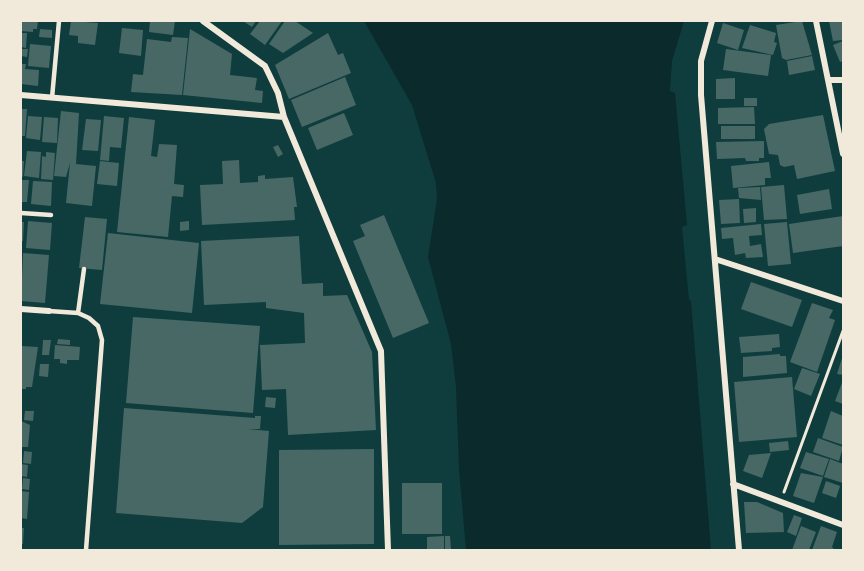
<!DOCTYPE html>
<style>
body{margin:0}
#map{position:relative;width:864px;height:571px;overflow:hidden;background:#0f3d3e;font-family:"Fira Sans",sans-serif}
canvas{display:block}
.frame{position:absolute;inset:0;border:22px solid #f1e9da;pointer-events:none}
</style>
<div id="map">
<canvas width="864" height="571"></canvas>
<div class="frame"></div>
</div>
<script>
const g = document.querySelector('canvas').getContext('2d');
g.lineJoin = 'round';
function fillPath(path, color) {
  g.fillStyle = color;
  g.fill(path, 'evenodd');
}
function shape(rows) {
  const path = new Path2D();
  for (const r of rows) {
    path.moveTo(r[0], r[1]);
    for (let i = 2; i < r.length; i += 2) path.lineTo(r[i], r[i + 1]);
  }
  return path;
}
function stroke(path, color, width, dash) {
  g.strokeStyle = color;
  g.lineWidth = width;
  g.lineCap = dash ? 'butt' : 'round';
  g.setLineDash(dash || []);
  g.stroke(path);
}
const water = shape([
 [364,21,684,21,672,61,670,91,675,93,687,225,682,227,689,300,691,301,711,550,466,550,459,469,456,387,451,344,428,257,437,199,436,183,412,105]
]);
const building = shape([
 [21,21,38,21,37,29,33,29,33,32,21,31],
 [71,21,98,23,95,45,78,43,78,36,69,35],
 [150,21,175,21,173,35,149,32],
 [243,21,256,21,252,27],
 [260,21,282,21,265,45,250,34],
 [285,21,295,21,313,33,283,53,269,44],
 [802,21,812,55,786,60,782,58,776,25],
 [829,21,843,21,843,40,833,41],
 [723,23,744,30,738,50,717,43],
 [750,25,776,33,774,42,777,43,773,55,742,48],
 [122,28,143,30,141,56,119,53],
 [40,29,52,30,52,38,39,37],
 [190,29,232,54,230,75,257,78,255,90,263,91,262,103,183,95],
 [21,33,27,33,26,48,21,47],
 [328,33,338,55,343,53,351,73,289,99,275,65],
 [172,37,188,38,182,95,131,92,133,74,143,75,147,39,171,42],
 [843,41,843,61,840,62,833,45],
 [30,44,51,46,49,68,28,66],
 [21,49,28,49,27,57,21,56],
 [726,49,771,55,768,76,723,70],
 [812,56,815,70,789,75,787,61],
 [21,64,26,64,25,69,39,70,38,86,21,84],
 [345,77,356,105,302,127,291,100],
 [735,78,735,99,716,99,716,79],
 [744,98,757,98,757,106,744,106],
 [754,107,755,124,718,124,718,108],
 [21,109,27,109,25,136,21,136],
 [61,111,79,113,76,164,96,166,92,206,66,203,70,163,66,177,54,176],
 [344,113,353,135,317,150,308,128],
 [823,115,835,171,797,179,794,165,784,167,780,165,778,155,769,154,764,129,769,124],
 [28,116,42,117,40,140,26,138],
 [104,116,124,118,121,148,110,147,109,161,100,160],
 [44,117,58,118,57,143,42,142],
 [129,117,155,120,151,156,157,157,159,144,177,145,174,184,184,185,183,197,172,196,168,237,117,232],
 [86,119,101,120,98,151,82,150],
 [721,126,755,126,755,139,721,139],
 [764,141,764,158,759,158,759,161,746,161,745,158,717,159,716,142],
 [278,145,283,154,278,157,273,147],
 [27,151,41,152,39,178,24,176],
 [46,152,55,153,53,180,41,179,42,156,46,157],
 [239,160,240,183,258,182,258,176,265,175,265,179,293,177,297,207,294,207,295,220,202,225,200,185,223,184,222,161],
 [21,161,24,161,23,177,21,176],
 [100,161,119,163,117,186,97,184],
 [769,162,771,178,765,178,765,185,733,188,731,166],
 [21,180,29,180,27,202,21,202],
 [33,181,52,182,51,206,31,204],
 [784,185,787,219,764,220,761,187],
 [760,187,761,200,739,198,738,188],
 [829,189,832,209,800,214,797,195],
 [739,199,740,223,721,224,719,200],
 [756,208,756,222,744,223,743,209],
 [384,215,429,323,393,338,353,241,365,236,360,225],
 [843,216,843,246,793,253,789,224],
 [85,217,107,219,102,270,79,268],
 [28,221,52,223,50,250,26,248],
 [189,221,189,230,180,231,180,222],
 [21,222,24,222,23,241,21,241],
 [787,222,791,264,768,266,764,224],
 [761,224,762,235,749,236,750,246,761,244,763,257,746,258,745,253,735,255,733,238,722,239,721,228],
 [108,233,199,243,192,313,100,304],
 [299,236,302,284,323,283,323,296,347,295,372,352,376,430,288,435,286,389,262,390,260,345,305,343,304,313,266,308,266,302,204,305,201,241],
 [23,253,49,255,45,303,21,301],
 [751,282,802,300,792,327,741,309],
 [812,303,833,310,829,318,835,320,817,372,790,362],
 [133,317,260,326,253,413,126,403],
 [779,334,780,347,772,348,772,351,741,353,739,337],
 [58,339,70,340,70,345,57,344],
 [43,340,51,340,49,355,42,355],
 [55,345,80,347,79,360,67,360,67,364,60,363,60,359,54,359],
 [21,346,38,347,32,387,26,387,26,389,21,389],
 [780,354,780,356,786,356,787,373,743,377,743,357],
 [843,355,843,375,837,374],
 [40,364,49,364,48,377,39,376],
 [802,368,820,374,811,396,794,389],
 [792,377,797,437,739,442,734,382],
 [843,380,843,404,835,401],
 [266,397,276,398,275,408,265,407],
 [124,408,255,418,255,416,261,416,260,429,248,429,269,431,263,507,242,523,116,513],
 [25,411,34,411,33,421,24,420],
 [831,411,843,416,843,445,822,438],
 [21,421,30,425,28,447,21,447],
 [818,438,843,447,839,461,813,452],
 [788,441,789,450,770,452,769,443],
 [374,449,374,544,279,545,279,450],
 [24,451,32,452,31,464,23,463],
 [806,452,829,459,823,476,800,468],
 [771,453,762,478,743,471,749,455],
 [830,459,843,464,843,483,824,477],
 [21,464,28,465,27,477,21,476],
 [801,473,823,477,814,503,793,496],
 [23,478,30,479,29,490,22,489],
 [826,481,840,486,836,498,822,493],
 [402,483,442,483,442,534,402,534],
 [21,491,29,492,27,519,21,518],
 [744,502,757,502,783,513,784,532,746,533],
 [794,515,802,518,796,536,787,532],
 [801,526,816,532,809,550,792,550],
 [821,526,837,532,832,547,835,550,812,550],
 [21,528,24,528,23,544,21,544],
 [444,536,444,550,427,550,427,537],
 [445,536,450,536,451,550,445,550]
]);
const path = shape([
 [784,492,843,331]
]);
const service = shape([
 [52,98,59,21],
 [21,213,51,215],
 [49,311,78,313,89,318,98,326,102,340,86,550],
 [78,313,84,269]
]);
const minor = shape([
 [203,21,265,66,278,93,284,117,381,351,388,550],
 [712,21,701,61,701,95,739,550],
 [816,21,843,154],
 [828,80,843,80],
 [21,95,284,117],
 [715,259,843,301],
 [21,309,49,311],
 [733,484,843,525]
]);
fillPath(water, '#0a2a2b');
fillPath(building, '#486865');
stroke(path, '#f1e9da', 3);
stroke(service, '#f1e9da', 4.5);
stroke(minor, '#f1e9da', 6);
</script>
